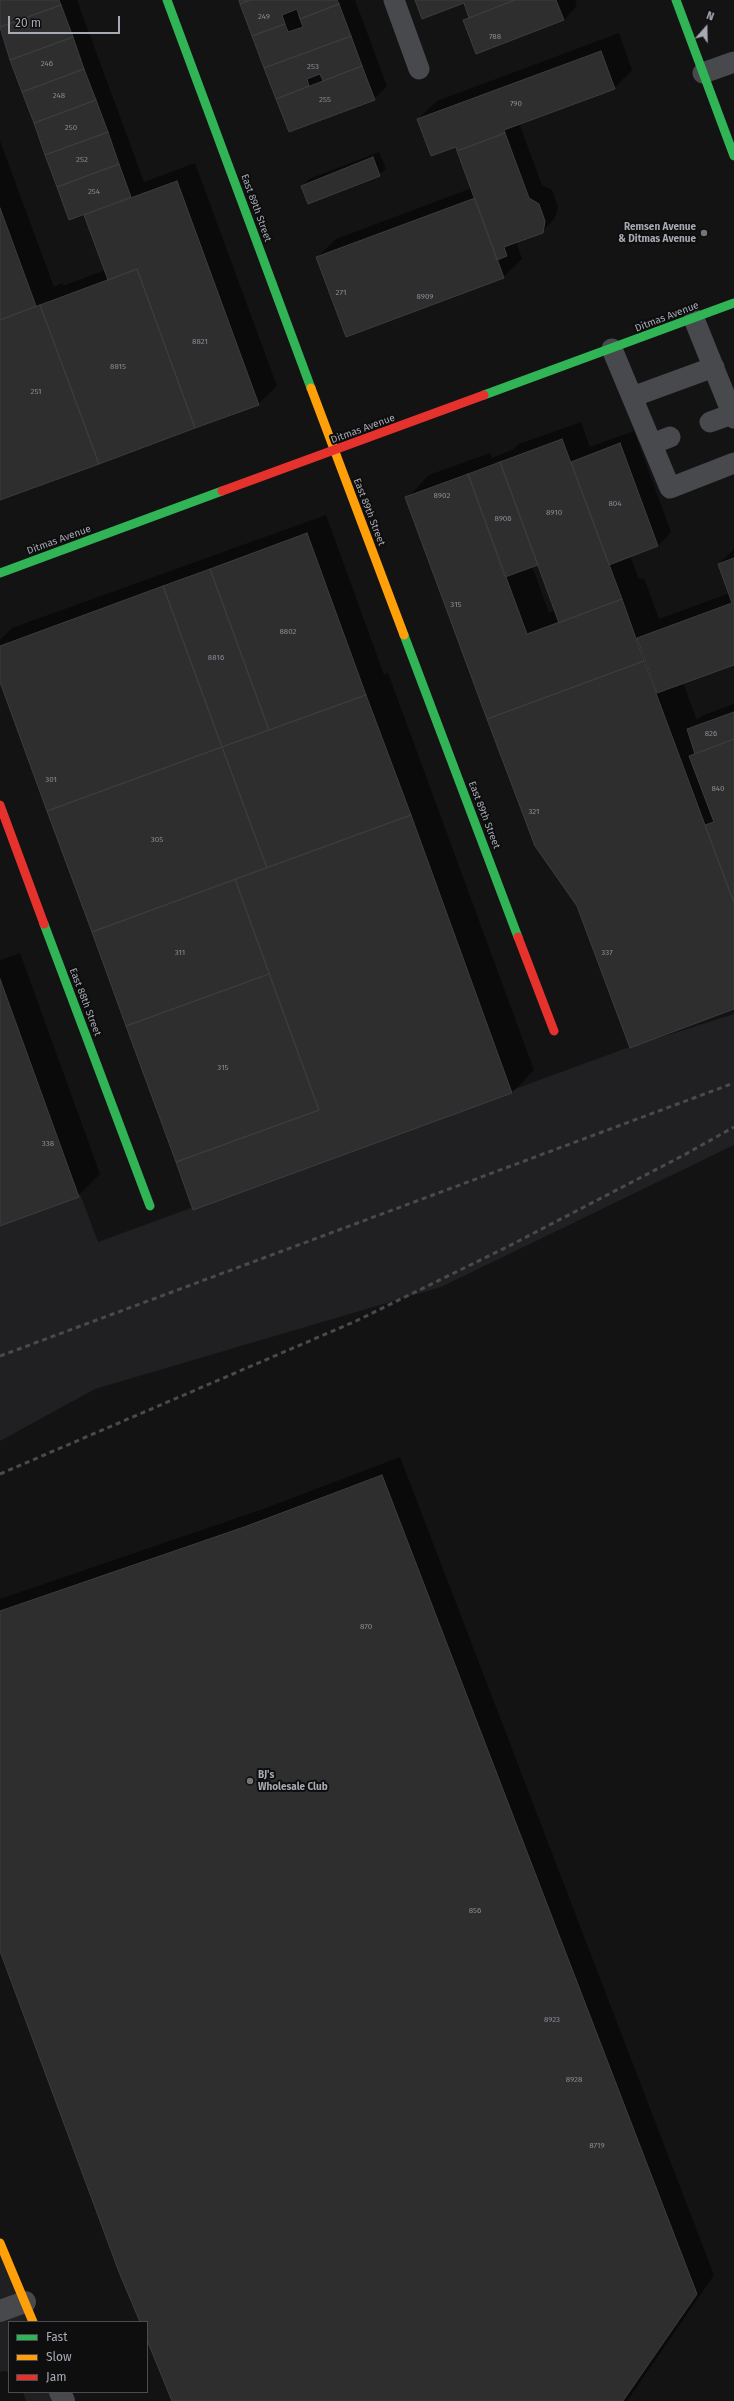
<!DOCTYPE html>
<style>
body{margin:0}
#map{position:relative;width:734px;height:2401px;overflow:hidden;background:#131314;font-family:"Fira Sans",sans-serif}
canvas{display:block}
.legend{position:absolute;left:8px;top:2321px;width:140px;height:72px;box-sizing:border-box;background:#0e0e0f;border:1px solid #4b4c51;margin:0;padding:5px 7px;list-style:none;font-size:12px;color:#a6aab3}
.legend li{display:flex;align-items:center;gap:8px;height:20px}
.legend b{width:20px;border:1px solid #4b4c51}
.north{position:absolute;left:686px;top:8px;width:40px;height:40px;-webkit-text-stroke:3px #0e0e0f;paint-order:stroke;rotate:20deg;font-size:11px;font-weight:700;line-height:16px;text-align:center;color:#a6aab3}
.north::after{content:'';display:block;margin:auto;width:14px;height:18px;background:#a6aab3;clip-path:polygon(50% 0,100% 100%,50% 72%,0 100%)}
.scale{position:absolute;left:8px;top:16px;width:112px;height:18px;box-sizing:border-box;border:2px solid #a6aab3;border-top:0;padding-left:5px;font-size:12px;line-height:14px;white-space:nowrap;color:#a6aab3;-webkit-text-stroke:3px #0e0e0f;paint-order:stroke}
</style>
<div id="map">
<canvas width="734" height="2401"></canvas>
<ul class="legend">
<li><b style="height:5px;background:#30b455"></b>Fast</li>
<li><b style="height:5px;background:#ff9f0a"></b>Slow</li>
<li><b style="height:5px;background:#e5322d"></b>Jam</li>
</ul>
<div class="north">N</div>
<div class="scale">20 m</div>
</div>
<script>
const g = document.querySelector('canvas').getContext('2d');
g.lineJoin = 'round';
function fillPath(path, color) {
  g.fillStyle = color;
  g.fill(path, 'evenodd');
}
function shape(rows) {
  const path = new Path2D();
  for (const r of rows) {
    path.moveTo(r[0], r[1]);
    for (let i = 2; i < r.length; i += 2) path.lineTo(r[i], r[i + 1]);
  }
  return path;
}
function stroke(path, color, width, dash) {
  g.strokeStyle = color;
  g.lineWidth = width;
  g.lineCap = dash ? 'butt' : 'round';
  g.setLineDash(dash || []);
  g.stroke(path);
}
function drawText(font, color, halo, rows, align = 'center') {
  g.font = font + ' "Fira Sans",sans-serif';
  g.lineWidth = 4;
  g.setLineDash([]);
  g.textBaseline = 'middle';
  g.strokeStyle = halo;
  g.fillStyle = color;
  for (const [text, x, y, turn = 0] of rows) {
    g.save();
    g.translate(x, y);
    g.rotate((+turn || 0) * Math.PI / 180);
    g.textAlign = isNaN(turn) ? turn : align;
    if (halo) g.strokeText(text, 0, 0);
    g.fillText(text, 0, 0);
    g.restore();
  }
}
const built = shape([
 [734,1014,734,1145,441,1287,95,1389,0,1441,0,1224,80,1194,98,1242,624,1049],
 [0,2245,32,2322,9,2322,9,2392,61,2392,65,2401,0,2401]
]);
const shadow = shape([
 [0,0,77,0,144,182,195,163,277,386,258,404,0,499,0,141,54,287,63,283,63,286,105,270,85,215,89,212,70,219,0,29],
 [240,0,355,0,387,86,374,99,289,131],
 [416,0,575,0,577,6,564,20,476,53,464,20,469,15,465,2],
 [619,33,632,70,614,88,519,123,542,185,552,190,558,207,555,218,542,232,519,240,517,245,522,259,503,277,317,257,336,239,472,188,456,145,418,119,437,101],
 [379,152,386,169,379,175,302,186,309,179],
 [581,422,590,447,634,431,671,532,658,546,630,556,639,579,644,578,659,619,730,593,719,564,734,549,734,664,683,683,697,720,701,716,734,704,734,1008,578,906,407,498,429,475,490,453,492,458,514,449,519,444],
 [538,563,556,610,549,613,532,566],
 [326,515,384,675,388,673,534,1070,512,1093,194,1209,0,679,0,640,12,628],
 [20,953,100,1174,78,1196,0,1224,0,960],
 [400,1457,714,2275,627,2401,173,2401,147,2337,147,2322,141,2322,0,1948,0,1599,266,1508],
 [4,2371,9,2372,9,2392,23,2392,26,2401,0,2401,0,2372]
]);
const building = shape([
 [0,0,59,0,61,5,0,27,0,0],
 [239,0,250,0,240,4,239,0],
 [250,0,337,0,339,4,300,19,297,9,282,15,285,24,252,36,240,4,250,0],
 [415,0,515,0,469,18,464,3,422,19,415,0],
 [515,0,556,0,564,20,476,54,463,20,515,0],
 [339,4,351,36,264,68,252,36,285,24,288,32,303,27,300,19,339,4],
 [61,5,73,37,10,60,0,27,61,5],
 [351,36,362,66,323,81,320,74,307,79,309,86,276,99,264,68,351,36],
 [73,37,84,69,22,92,10,60,73,37],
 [601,51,615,89,504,130,505,133,457,151,456,147,431,156,417,119,601,51],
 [362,66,375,100,289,132,276,99,362,66],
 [84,69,96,100,34,123,22,92,84,69],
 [96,100,108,132,45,155,34,123,96,100],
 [108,132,119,164,57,187,45,155,108,132],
 [505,133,529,198,539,204,545,221,543,233,504,247,507,256,497,260,457,151,505,133],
 [373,157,380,176,308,204,301,186,373,157],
 [119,164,131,197,69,220,57,187,119,164],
 [177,181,259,405,195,428,137,269,108,280,84,215,177,181],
 [475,198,504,278,346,337,316,257,475,198],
 [0,208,36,306,0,320,0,208],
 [137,269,195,428,99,464,40,305,137,269],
 [40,305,99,464,0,500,0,320,40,305],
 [562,439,622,599,559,623,500,462,562,439],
 [620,443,658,546,609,565,571,462,620,443],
 [500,462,538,565,505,577,468,474,500,462],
 [468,474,527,634,622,599,644,661,487,719,405,497,468,474],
 [307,533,366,695,269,730,210,569,307,533],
 [734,558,734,665,657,693,637,638,732,603,718,564,734,558],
 [210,569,269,730,222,747,163,586,210,569],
 [163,586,222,747,47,811,0,682,0,646,163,586],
 [644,661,734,903,734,1009,630,1048,577,906,535,846,487,719,644,661],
 [366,695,411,815,267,868,222,747,366,695],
 [734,712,734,739,695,754,687,729,734,712],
 [734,739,734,903,705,825,714,822,689,756,734,739],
 [222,747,267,868,92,932,47,811,222,747],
 [411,815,512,1093,193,1210,176,1162,319,1110,235,879,411,815],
 [235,879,269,974,126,1026,92,932,235,879],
 [269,974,319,1110,176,1162,126,1026,269,974],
 [0,979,79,1197,0,1226,0,979],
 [382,1475,697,2294,623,2401,172,2401,147,2340,147,2322,140,2322,119,2272,0,1951,0,1611,247,1526,382,1475]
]);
const lane = shape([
 [394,0,419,69],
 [703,73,734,62],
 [694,319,734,418],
 [612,349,670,488,734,463],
 [632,397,714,367],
 [710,422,732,414],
 [652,444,670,437]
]);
const street = shape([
 [0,2311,25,2302],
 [60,2392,64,2401]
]);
const fast = shape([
 [167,0,311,388],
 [676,0,734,156],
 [484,395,734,303],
 [0,573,222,491],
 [404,635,518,937],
 [44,924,150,1206]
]);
const slow = shape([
 [311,388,404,635],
 [0,2243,33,2322]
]);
const jam = shape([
 [222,491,484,395],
 [0,805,44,924],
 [518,937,554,1031]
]);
const rail = shape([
 [0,1356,734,1083],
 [0,1474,356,1321,507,1247,684,1155,734,1127]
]);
const markers = [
 [704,233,4,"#73757b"],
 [250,1781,4,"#73757b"]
];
const numberNames = [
 ["249",264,17],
 ["788",495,37],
 ["246",47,64],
 ["253",313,67],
 ["248",59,96],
 ["255",325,100],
 ["790",516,104],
 ["250",71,128],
 ["252",82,160],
 ["254",94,192],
 ["271",341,293],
 ["8909",425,297],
 ["8821",200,342],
 ["8815",118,367],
 ["251",36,392],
 ["8902",442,496],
 ["804",615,504],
 ["8910",554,513],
 ["8906",503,519],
 ["315",456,605],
 ["8802",288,632],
 ["8816",216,658],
 ["826",711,734],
 ["301",51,780],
 ["840",718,789],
 ["321",534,812],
 ["305",157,840],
 ["311",180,953],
 ["337",607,953],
 ["315",223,1068],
 ["338",48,1144],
 ["870",366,1627],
 ["856",475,1911],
 ["8923",552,2020],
 ["8928",574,2080],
 ["8719",597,2146]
];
const streetNames = [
 ["East 89th Street",256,208,70],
 ["Ditmas Avenue",667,317,-21],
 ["Ditmas Avenue",363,429,-20],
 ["East 89th Street",369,512,69],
 ["Ditmas Avenue",59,540,-20],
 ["East 89th Street",484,815,69],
 ["East 88th Street",85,1002,69]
];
const poiNames = [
 ["Remsen Avenue",696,227],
 ["& Ditmas Avenue",696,239],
 ["BJ's",258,1775,"left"],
 ["Wholesale Club",258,1787,"left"]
];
fillPath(built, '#202022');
fillPath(shadow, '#0007');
fillPath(building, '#2e2e2f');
stroke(building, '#3c3d40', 1);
stroke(lane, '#48494c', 21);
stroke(street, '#48494c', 22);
stroke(fast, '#30b455', 9);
stroke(slow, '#ff9f0a', 9);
stroke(jam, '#e5322d', 9);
stroke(rail, '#494a4c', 3, [5, 4]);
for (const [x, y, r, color] of markers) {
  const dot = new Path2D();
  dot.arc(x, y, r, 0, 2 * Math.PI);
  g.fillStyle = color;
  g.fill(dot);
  stroke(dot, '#0e0e0f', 1.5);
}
drawText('8px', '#888b92', null, numberNames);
drawText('10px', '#a6aab3', '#0e0e0f', streetNames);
drawText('bold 10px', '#a6aab3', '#0e0e0f', poiNames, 'right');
</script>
